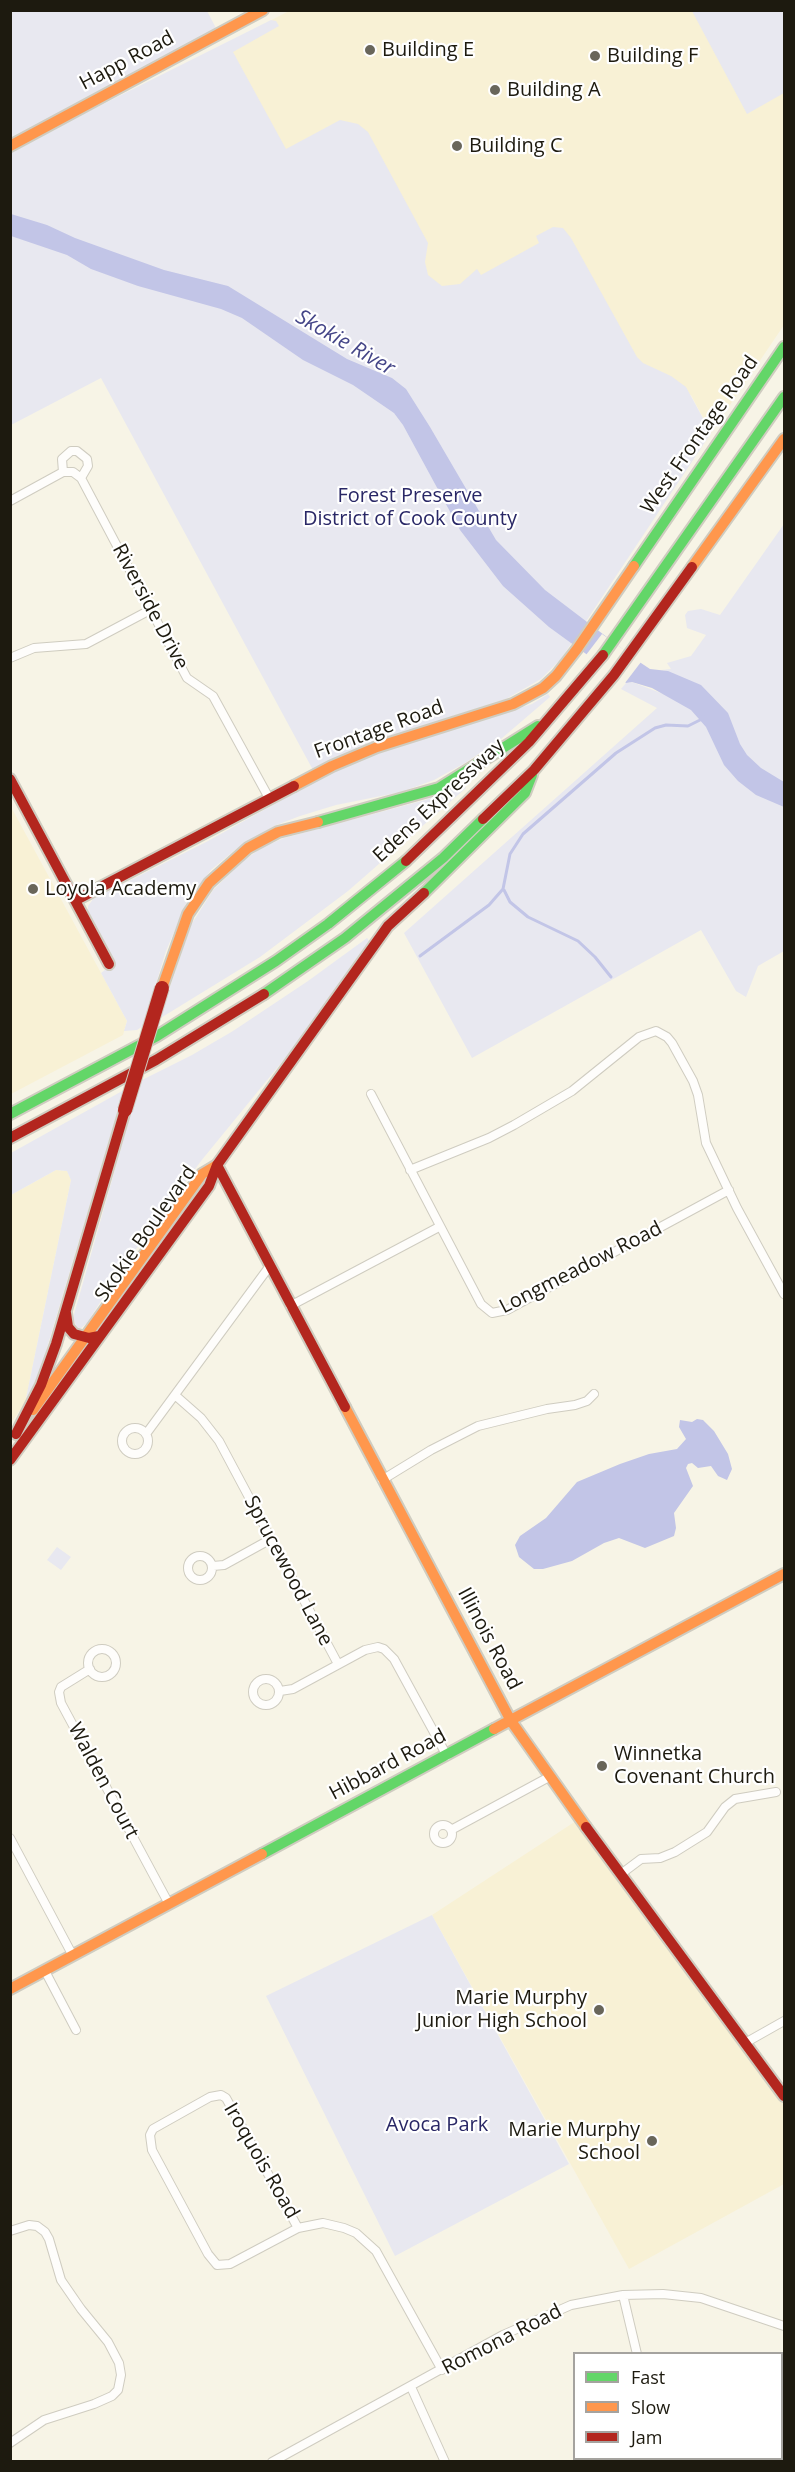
<!DOCTYPE html>
<style>
body{margin:0}
#map{position:relative;width:795px;height:2472px;overflow:hidden;background:#f7f4e6;font-family:"Open Sans",sans-serif}
canvas{display:block}
.frame{position:absolute;inset:0;border:12px solid #1d1a0f;pointer-events:none}
.legend{position:absolute;left:573px;top:2352px;width:210px;height:108px;box-sizing:border-box;background:#fff;border:2px solid #a5a39f;margin:0;padding:8px 10px;list-style:none;font-size:18px;color:#1d1a0f}
.legend li{display:flex;align-items:center;gap:12px;height:30px}
.legend b{width:30px;border:2px solid #a5a39f}
</style>
<div id="map">
<canvas width="795" height="2472"></canvas>
<div class="frame"></div>
<ul class="legend">
<li><b style="height:8px;background:#63d668"></b>Fast</li>
<li><b style="height:8px;background:#ff974d"></b>Slow</li>
<li><b style="height:8px;background:#b3261e"></b>Jam</li>
</ul>
</div>
<script>
const g = document.querySelector('canvas').getContext('2d');
g.lineJoin = 'round';
function fillPath(path, color) {
  g.fillStyle = color;
  g.fill(path, 'evenodd');
}
function shape(rows) {
  const path = new Path2D();
  for (const r of rows) {
    if (r.length === 3) {
      path.moveTo(r[0] + r[2], r[1]);
      path.arc(r[0], r[1], r[2], 0, 2 * Math.PI);
      continue;
    }
    path.moveTo(r[0], r[1]);
    for (let i = 2; i < r.length; i += 2) path.lineTo(r[i], r[i + 1]);
  }
  return path;
}
function stroke(path, color, width, dash) {
  g.strokeStyle = color;
  g.lineWidth = width;
  g.lineCap = dash ? 'butt' : 'round';
  g.setLineDash(dash || []);
  g.stroke(path);
}
function drawText(font, color, halo, rows, align = 'center') {
  g.font = font + ' "Open Sans",sans-serif';
  g.lineWidth = 4.5;
  g.setLineDash([]);
  g.textBaseline = 'middle';
  g.strokeStyle = halo;
  g.fillStyle = color;
  for (const [text, x, y, turn = 0] of rows) {
    g.save();
    g.translate(x, y);
    g.rotate((+turn || 0) * Math.PI / 180);
    g.textAlign = isNaN(turn) ? turn : align;
    if (halo) g.strokeText(text, 0, 0);
    g.fillText(text, 0, 0);
    g.restore();
  }
}
const built = shape([
 [289,11,784,11,784,325,711,433,691,395,439,299,286,155,225,44],
 [10,805,127,1021,123,1035,11,1094],
 [56,1170,67,1171,71,1180,25,1403,11,1423,11,1195],
 [576,1821,784,2105,784,2184,629,2269,432,1915]
]);
const green = shape([
 [10,11,207,11,216,28,11,139],
 [692,11,784,11,784,93,747,114],
 [271,20,276,21,279,26,233,52,286,149,340,120,358,124,368,132,428,243,425,262,428,275,442,286,460,284,477,269,481,275,539,243,536,236,553,227,563,228,571,238,637,357,643,363,671,376,686,387,711,433,571,644,560,660,541,679,506,699,366,744,313,770,101,378,11,425,11,153,91,110],
 [784,524,784,951,758,966,746,997,736,991,701,930,472,1058,404,933,657,708,621,689,626,683,632,682,666,695,668,671,661,670,671,669,667,663,691,656,706,635,687,628,685,615,688,611,701,609,720,615],
 [548,694,550,697,501,739,465,763,434,780,401,792,336,805,300,816,274,826,235,850,211,870,186,904,166,951,143,1026,137,1030,124,1031,127,1021,101,973,114,963,88,911,88,906,93,899,208,841,332,772,383,751,532,704],
 [463,783,466,788,348,891,260,957,159,1019,191,925,213,890,244,860,263,847,284,838,425,800],
 [367,938,370,942,295,1046,201,1161,122,1268,87,1323,80,1329,77,1328,73,1318,140,1081,192,1055,233,1031,308,981],
 [124,1090,35,1388,25,1403,71,1180,67,1171,56,1170,11,1195,11,1153],
 [57,1547,71,1557,61,1570,47,1560],
 [432,1915,569,2164,395,2256,266,1996]
]);
const water = shape([
 [11,214,47,225,75,238,164,270,228,286,347,359,392,378,406,389,430,427,496,540,545,590,641,663,650,669,668,671,701,685,728,713,740,744,747,755,761,768,784,782,784,807,756,795,738,781,724,765,706,727,691,710,652,688,632,682,626,683,549,627,503,586,460,530,403,425,394,413,353,385,303,360,242,318,221,309,138,286,91,269,67,255,11,236],
 [697,1419,703,1420,714,1431,728,1454,732,1469,727,1480,718,1476,711,1466,698,1468,692,1463,688,1464,686,1468,693,1486,674,1513,676,1528,674,1536,645,1548,619,1538,604,1543,572,1561,543,1569,534,1569,519,1557,515,1545,520,1536,546,1518,577,1482,620,1464,649,1454,677,1449,686,1439,679,1427,680,1420,692,1422]
]);
const pier = shape([
 [602,634,641,662,625,683,586,655]
]);
const stream = shape([
 [504,890,510,902,528,917,578,941,595,957,611,977],
 [420,956,489,905,503,889,510,854,523,834,616,753,655,728,666,725,688,726,700,720,703,716]
]);
const street = shape([
 [63,472,62,459,71,451,77,451,87,459,88,466,81,478],
 [10,501,63,472,73,472,81,478,187,678,213,696,269,798],
 [10,658,34,648,86,644,150,610],
 [371,1094,481,1304,492,1313,507,1310,729,1190],
 [410,1170,489,1138,514,1125,572,1091,639,1037,656,1031,667,1037,672,1043,693,1081,698,1095,706,1143,737,1208,784,1294],
 [290,1306,439,1227],
 [176,1396,201,1418,219,1441,338,1664],
 [135,1441,13],
 [146,1434,269,1267],
 [382,1480,431,1450,478,1426,547,1409,575,1405,587,1401,594,1394],
 [200,1568,12],
 [213,1566,224,1565,271,1539],
 [102,1663,14],
 [90,1669,61,1687,59,1692,61,1703,169,1904],
 [266,1692,13],
 [280,1691,293,1689,365,1650,378,1647,384,1649,394,1659,447,1756],
 [443,1834,9],
 [451,1830,549,1777],
 [10,1838,73,1956],
 [621,1874,641,1859,660,1858,675,1852,707,1832,725,1807,735,1799,776,1792],
 [45,1971,76,2030],
 [745,2043,784,2021],
 [298,2228,226,2098,221,2095,210,2097,153,2129,150,2135,152,2150,208,2254,217,2265,230,2264,298,2228,323,2223,344,2228,356,2233,376,2251,442,2370],
 [10,2231,29,2225,37,2226,45,2232,49,2239,61,2280,81,2309,108,2342,119,2363,121,2375,118,2390,112,2396,94,2404,44,2420,10,2443],
 [623,2295,637,2354],
 [411,2387,445,2462],
 [272,2462,503,2335,571,2305,623,2295,663,2294,701,2298,784,2326]
]);
const fast = shape([
 [634,566,784,347],
 [603,655,784,397],
 [318,822,439,788,538,726],
 [424,893,525,793,532,775],
 [264,994,345,938,443,858,483,819],
 [10,1114,157,1036,276,961,328,924,406,861],
 [262,1854,494,1729]
]);
const slow = shape([
 [10,146,263,10],
 [692,567,784,439],
 [294,786,332,766,377,747,513,704,543,688,556,676,577,649,634,566],
 [162,988,188,914,209,883,248,848,278,832,318,822],
 [345,1407,511,1721,586,1827],
 [33,1410,202,1174,217,1165],
 [494,1729,784,1574],
 [10,1989,262,1854]
]);
const jam = shape([
 [10,779,109,964],
 [483,819,534,770,614,675,692,567],
 [406,861,529,742,603,655],
 [76,900,294,786],
 [10,1138,156,1060,264,994],
 [217,1165,345,1407],
 [217,1165,388,926,424,893],
 [66,1313,68,1327,74,1334,89,1338,99,1336],
 [16,1434,41,1385,56,1344,125,1110],
 [10,1460,209,1186,217,1165],
 [586,1827,784,2096]
]);
const jamBridge = shape([
 [125,1110,162,988]
]);
const markers = [
 [370,50,6,"#69665a"],
 [595,56,6,"#69665a"],
 [495,90,6,"#69665a"],
 [457,146,6,"#69665a"],
 [33,889,6,"#69665a"],
 [602,1766,6,"#69665a"],
 [599,2010,6,"#69665a"],
 [652,2141,6,"#69665a"]
];
const poiNames = [
 ["Building E",382,50],
 ["Building F",607,56],
 ["Building A",507,90],
 ["Building C",469,146],
 ["Loyola Academy",45,889],
 ["Winnetka",614,1754],
 ["Covenant Church",614,1777],
 ["Marie Murphy",587,1998,"right"],
 ["Junior High School",587,2021,"right"],
 ["Marie Murphy",640,2130,"right"],
 ["School",640,2153,"right"]
];
const streetNames = [
 ["Happ Road",127,61,-28],
 ["West Frontage Road",700,435,-55],
 ["Riverside Drive",150,607,62],
 ["Frontage Road",379,730,-20],
 ["Edens Expressway",439,801,-43],
 ["Skokie Boulevard",146,1234,-55],
 ["Longmeadow Road",581,1268,-27],
 ["Sprucewood Lane",288,1571,62],
 ["Illinois Road",489,1639,62],
 ["Hibbard Road",388,1765,-28],
 ["Walden Court",103,1781,62],
 ["Iroquois Road",261,2161,60],
 ["Romona Road",502,2340,-27]
];
const parkNames = [
 ["Forest Preserve",410,496],
 ["District of Cook County",410,519],
 ["Avoca Park",437,2125]
];
const waterNames = [
 ["Skokie River",345,343,30]
];
fillPath(built, '#f8f1d5');
fillPath(green, '#e8e8f0');
fillPath(water, '#c2c5e7');
fillPath(pier, '#f7f4e6');
stroke(stream, '#c2c5e7', 3);
stroke(street, '#cfccc0', 10);
stroke(fast, '#cfccc0', 14);
stroke(slow, '#cfccc0', 14);
stroke(jam, '#cfccc0', 14);
stroke(street, '#fefdfb', 8);
stroke(fast, '#63d668', 10);
stroke(slow, '#ff974d', 10);
stroke(jam, '#b3261e', 10);
stroke(jamBridge, '#cfccc0', 16, []);
stroke(jamBridge, '#b3261e', 14);
for (const [x, y, r, color] of markers) {
  const dot = new Path2D();
  dot.arc(x, y, r, 0, 2 * Math.PI);
  g.fillStyle = color;
  g.fill(dot);
  stroke(dot, '#fff', 2);
}
drawText('20px', '#1d1a0f', '#fff', poiNames, 'left');
drawText('20px', '#1d1a0f', '#fff', streetNames);
drawText('20px', '#292766', '#fff', parkNames);
drawText('italic 21px', '#454688', '#fff', waterNames);
</script>
